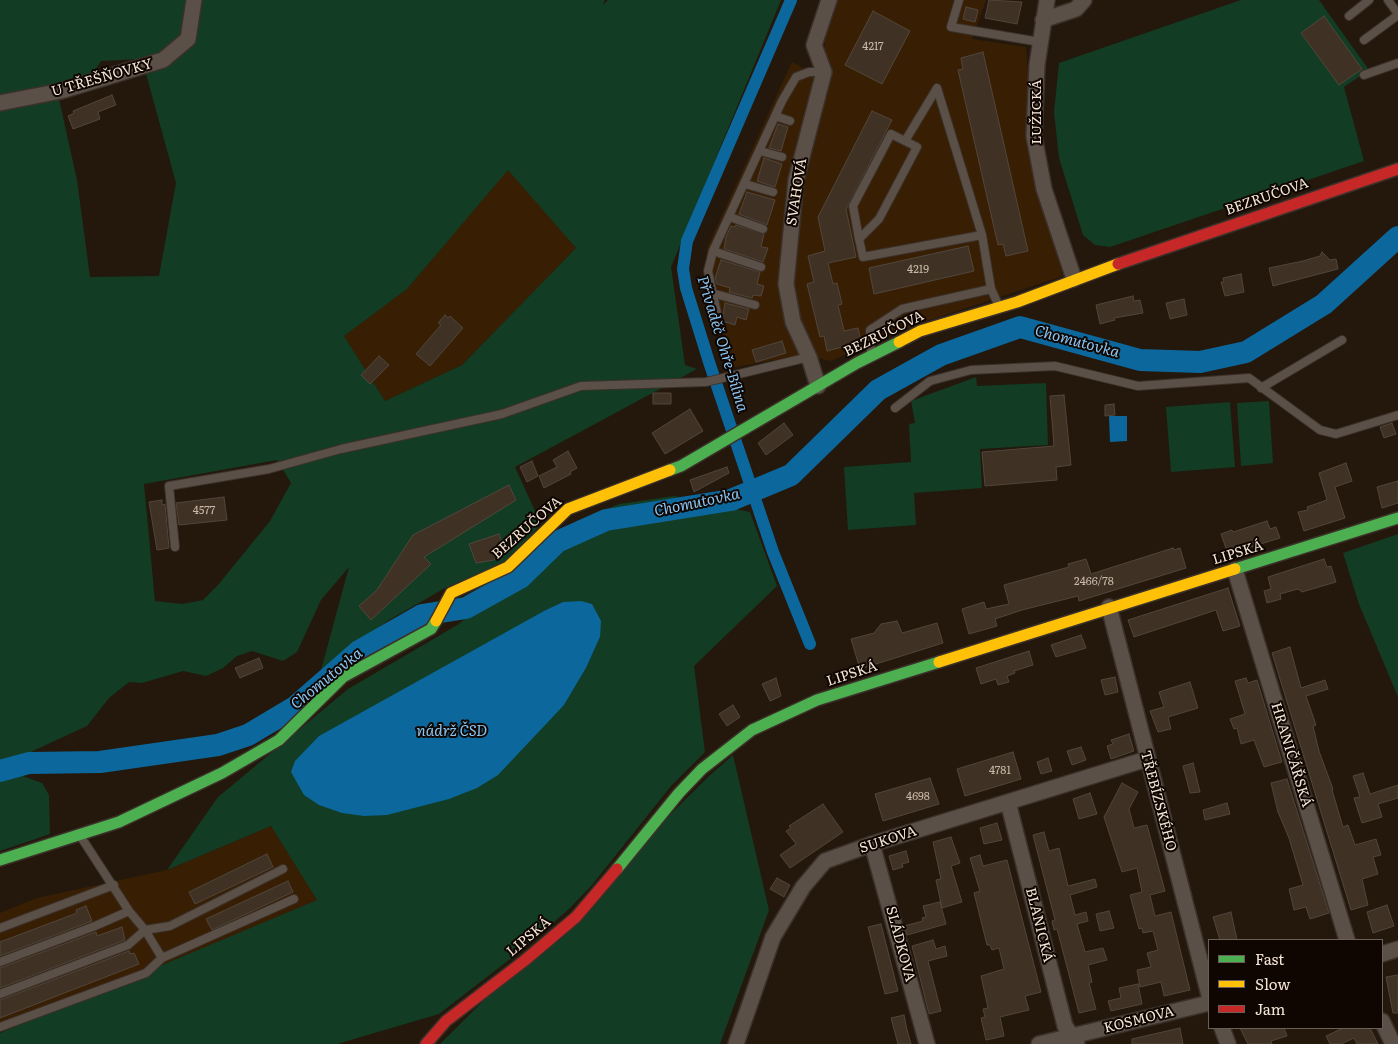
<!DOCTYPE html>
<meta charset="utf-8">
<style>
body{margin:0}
#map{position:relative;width:1398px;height:1044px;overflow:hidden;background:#24180c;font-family:Literata,serif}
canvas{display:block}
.legend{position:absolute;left:1208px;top:939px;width:175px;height:90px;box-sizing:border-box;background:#0f0601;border:1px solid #6b5f57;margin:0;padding:6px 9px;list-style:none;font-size:15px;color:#f4e5d7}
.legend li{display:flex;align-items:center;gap:10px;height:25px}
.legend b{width:25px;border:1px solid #6b5f57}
</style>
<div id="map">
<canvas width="1398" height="1044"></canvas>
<ul class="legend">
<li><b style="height:6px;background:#4caf50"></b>Fast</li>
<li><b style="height:6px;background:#ffc107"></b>Slow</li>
<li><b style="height:6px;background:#c62828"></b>Jam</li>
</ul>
</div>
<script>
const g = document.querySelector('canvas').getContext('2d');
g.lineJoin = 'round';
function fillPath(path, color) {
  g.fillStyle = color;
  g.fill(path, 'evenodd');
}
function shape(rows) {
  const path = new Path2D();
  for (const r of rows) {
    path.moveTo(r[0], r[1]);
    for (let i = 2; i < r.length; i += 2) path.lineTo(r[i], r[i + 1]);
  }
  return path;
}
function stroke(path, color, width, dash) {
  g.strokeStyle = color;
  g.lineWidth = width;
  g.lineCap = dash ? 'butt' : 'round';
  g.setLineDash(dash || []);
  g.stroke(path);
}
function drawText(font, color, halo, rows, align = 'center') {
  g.font = font + ' Literata,serif';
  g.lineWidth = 4;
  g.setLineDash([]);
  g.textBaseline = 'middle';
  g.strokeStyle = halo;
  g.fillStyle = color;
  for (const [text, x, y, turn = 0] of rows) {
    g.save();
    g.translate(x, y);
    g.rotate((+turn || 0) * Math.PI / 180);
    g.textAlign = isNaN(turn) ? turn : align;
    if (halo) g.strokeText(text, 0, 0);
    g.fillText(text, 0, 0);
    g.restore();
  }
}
const built = shape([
 [836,0,986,0,972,39,1026,47,1035,178,1063,276,921,323,831,361,802,355,724,369,726,341,710,301,705,267,707,248,792,62,818,76,825,54,824,31],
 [508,169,576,248,462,365,385,401,344,336,407,289],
 [271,826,318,900,0,1033,0,913,37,898,167,870]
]);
const green = shape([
 [0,0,605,0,603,5,608,0,781,0,671,267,685,365,697,369,515,467,541,524,506,563,445,588,389,620,321,670,349,567,321,600,297,652,283,661,252,651,237,656,223,668,206,676,183,671,142,683,129,682,109,698,87,726,9,762,20,775,42,783,49,795,50,834,0,851],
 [142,59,176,183,159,276,90,277,77,180,59,99,89,80,101,61],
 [508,170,576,248,462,365,385,401,344,336,407,289],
 [277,460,291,483,270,521,218,585,203,600,182,604,155,601,144,484],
 [1241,0,1319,0,1369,70,1344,87,1364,161,1110,247,1095,245,1083,235,1059,158,1054,112,1059,63],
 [976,377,977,386,1046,383,1048,445,980,449,982,488,914,493,916,525,848,530,844,467,911,462,909,424,915,423,911,401],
 [1269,401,1273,463,1241,466,1237,403],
 [1230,402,1235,467,1171,472,1166,407],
 [674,496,750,512,777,586,694,666,705,752,671,786,592,885,569,909,518,953,439,1014,337,1044,0,1044,0,1033,317,900,271,826,167,870,218,797,348,689,459,624,573,523,619,504],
 [563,602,600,637,586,668,564,705,444,667],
 [1398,534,1398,697,1359,604,1343,553],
 [733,755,769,910,720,1044,440,1044,709,776]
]);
const water = shape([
 [1109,416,1127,416,1127,441,1110,442],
 [581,601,592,604,601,621,600,637,586,668,564,705,498,775,477,788,449,799,387,815,364,816,342,813,319,805,304,795,291,772,295,761,319,736,544,611,563,602]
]);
const canal = shape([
 [791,0,687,241,683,269,686,288,709,362,773,552,810,644]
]);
const river = shape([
 [0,771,29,763,100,762,218,745,248,735,295,707,359,651,422,615,466,608,520,578,557,542,606,520,731,500,791,475,878,390,941,355,1020,327,1140,360,1200,362,1246,352,1324,304,1398,237]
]);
const building = shape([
 [989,0,1022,2,1017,24,985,18,989,0],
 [966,7,978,10,975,22,963,19,966,7],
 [873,11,910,31,882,84,845,65,873,11],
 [1324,16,1362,69,1339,85,1301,33,1324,16],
 [983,52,1028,251,1006,256,1003,244,998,245,958,70,963,69,961,58,983,52],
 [112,95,116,105,98,112,100,119,73,129,68,116,74,113,73,111,112,95],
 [872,111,892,120,846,209,856,257,828,263,833,284,837,283,842,304,838,305,844,331,858,328,861,342,827,351,824,336,820,337,807,284,814,282,808,256,825,251,818,217,872,111],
 [778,124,788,127,781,151,769,148,778,124],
 [764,158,782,164,775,187,757,181,764,158],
 [747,192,775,200,767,225,739,214,747,192],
 [736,225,764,234,761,247,768,248,763,262,724,249,726,237,731,226,735,227,736,225],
 [968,246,974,271,874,294,869,268,968,246],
 [1322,252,1330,260,1336,259,1338,269,1273,286,1269,268,1303,261,1320,256,1322,252],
 [721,260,760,272,757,284,764,286,761,296,753,295,752,298,729,292,730,288,717,284,715,278,721,260],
 [1241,274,1244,292,1225,296,1221,282,1224,282,1223,278,1241,274],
 [1133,296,1134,301,1140,300,1143,313,1114,318,1115,320,1100,324,1096,305,1133,296],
 [1184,299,1187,315,1170,319,1166,303,1184,299],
 [725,303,749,309,746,320,737,317,735,325,722,321,725,303],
 [445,315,448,318,450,316,463,328,430,366,416,354,441,325,438,323,445,315],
 [782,341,786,353,756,362,752,350,782,341],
 [379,356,389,365,370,384,361,375,379,356],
 [653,393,671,393,671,404,653,404,653,393],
 [1064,395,1071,465,1056,467,1057,480,985,486,982,452,1054,446,1050,396,1064,395],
 [1114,404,1115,415,1105,416,1105,405,1114,404],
 [690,409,703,431,665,454,652,433,690,409],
 [784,423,793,435,766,455,758,443,784,423],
 [1392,423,1396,434,1384,438,1380,427,1392,423],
 [568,451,577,468,570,472,571,474,544,488,539,476,557,467,553,460,568,451],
 [532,461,538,476,527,482,520,467,532,461],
 [1346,463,1352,481,1335,487,1345,518,1304,531,1298,512,1308,510,1307,507,1327,500,1319,473,1346,463],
 [727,467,729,473,694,492,690,480,727,467],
 [1398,481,1398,503,1382,508,1377,487,1398,481],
 [509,485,516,500,424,557,431,564,371,620,359,606,377,590,413,535,509,485],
 [224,497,227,520,179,525,176,503,224,497],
 [162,500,162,505,165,504,169,548,157,550,149,502,162,500],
 [1267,521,1270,529,1276,527,1280,538,1228,554,1221,534,1232,530,1233,532,1267,521],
 [499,534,505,552,494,560,476,563,469,544,499,534],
 [1173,548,1174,550,1180,548,1186,568,1079,601,1078,596,1022,610,995,619,997,626,969,634,962,609,984,602,986,609,1009,604,1004,585,1069,567,1068,564,1086,559,1091,574,1173,548],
 [1324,559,1327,567,1331,566,1336,582,1302,592,1298,589,1280,594,1281,599,1267,603,1264,591,1271,589,1268,577,1324,559],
 [1228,588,1240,626,1223,631,1216,610,1134,637,1128,620,1228,588],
 [897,621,902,633,937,623,943,643,860,669,851,639,874,633,881,624,897,621],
 [1081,635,1086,648,1056,657,1051,645,1081,635],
 [1290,647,1301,688,1325,680,1328,689,1306,696,1316,725,1313,726,1319,751,1333,789,1332,790,1343,827,1348,825,1355,845,1376,839,1381,855,1373,857,1378,874,1362,879,1368,905,1351,910,1272,653,1290,647],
 [1029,651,1033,665,1014,671,1015,673,1007,676,1009,682,998,685,996,679,981,684,976,668,1029,651],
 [259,658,263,668,240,678,235,668,259,658],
 [1115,677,1118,692,1105,695,1101,680,1115,677],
 [776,678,781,696,770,701,762,684,776,678],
 [1246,678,1248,683,1257,680,1282,762,1264,767,1254,740,1241,744,1237,728,1234,729,1230,719,1245,714,1235,681,1246,678],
 [1190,682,1198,708,1168,717,1171,729,1158,732,1150,711,1164,707,1159,692,1190,682],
 [733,705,740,717,727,726,719,714,733,705],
 [1129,734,1134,751,1111,759,1107,746,1113,744,1111,740,1129,734],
 [1081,747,1086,760,1072,765,1067,751,1081,747],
 [1013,752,1021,779,965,796,957,769,1013,752],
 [1048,758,1052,771,1041,774,1037,762,1048,758],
 [1193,763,1200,792,1190,793,1183,766,1193,763],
 [1363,773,1370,794,1398,785,1398,798,1378,804,1382,817,1362,823,1354,798,1360,797,1353,776,1363,773],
 [930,778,939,804,883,821,875,794,930,778],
 [1287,779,1329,913,1310,919,1306,907,1294,910,1289,889,1303,885,1289,838,1278,812,1271,783,1287,779],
 [1122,783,1138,792,1129,809,1134,828,1147,825,1165,891,1150,895,1155,916,1171,912,1190,990,1164,996,1161,982,1140,987,1137,970,1151,967,1147,953,1158,950,1153,931,1143,933,1142,928,1139,929,1130,895,1142,892,1137,868,1122,872,1104,817,1122,783],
 [1090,793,1097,814,1079,819,1073,799,1090,793],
 [1227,803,1230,814,1205,820,1203,810,1227,803],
 [823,804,843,832,790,868,780,855,796,844,786,831,791,828,789,826,823,804],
 [997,823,1002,840,984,844,980,828,997,823],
 [1044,832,1049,851,1059,848,1068,886,1095,879,1097,887,1070,895,1075,915,1086,912,1088,921,1077,924,1085,952,1103,948,1107,960,1088,965,1092,982,1089,983,1096,1009,1079,1013,1057,929,1054,930,1052,921,1055,920,1033,835,1044,832],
 [951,837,960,863,951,866,962,902,942,908,936,880,941,879,933,842,951,837],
 [906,851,909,862,902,864,903,867,893,870,889,856,906,851],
 [267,854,273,867,195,904,189,892,267,854],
 [980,855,983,866,1007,860,1041,992,1025,996,1029,1010,1000,1017,1004,1036,986,1040,981,1018,985,1017,983,1009,988,1008,981,976,1004,969,999,948,992,950,990,945,987,945,974,893,980,891,970,858,980,855],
 [777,878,790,885,784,897,770,889,777,878],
 [288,881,293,892,212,930,206,919,288,881],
 [940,902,946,924,907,935,904,926,923,921,922,918,926,917,923,906,940,902],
 [1387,905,1394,926,1373,933,1367,912,1387,905],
 [86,906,92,921,0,956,0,942,77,913,76,910,86,906],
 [1109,911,1114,928,1100,931,1096,914,1109,911],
 [1231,912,1237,940,1220,940,1213,917,1231,912],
 [881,924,898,991,885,994,868,927,881,924],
 [122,927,125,940,0,988,0,968,96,932,97,936,122,927],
 [933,940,936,949,945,946,947,956,928,961,941,1011,929,1014,912,946,933,940],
 [129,951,130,954,134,953,139,964,0,1018,0,1000,129,951],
 [1398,975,1398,1013,1393,1013,1386,977,1398,975],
 [1138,984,1142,1004,1111,1011,1108,1001,1121,998,1119,988,1138,984],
 [904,1015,907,1030,911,1044,898,1044,891,1018,904,1015],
 [1180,1028,1183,1044,1132,1044,1132,1039,1180,1028],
 [1240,1028,1284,1028,1287,1036,1271,1041,1272,1044,1248,1044,1240,1028],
 [1343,1028,1370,1028,1378,1044,1357,1044,1354,1038,1341,1044,1330,1044,1326,1036,1343,1028]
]);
const lane = shape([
 [959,0,951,27,1040,42],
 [1388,0,1398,14],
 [1349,16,1369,0],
 [1364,40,1398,15],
 [1364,75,1398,63],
 [775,116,790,121],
 [760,151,782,157],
 [745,184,773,192],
 [730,217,763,229],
 [982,235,863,257,859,239,879,219,917,147,905,141,937,88,982,235,991,289],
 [859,239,853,206,891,134,905,141],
 [713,251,761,267],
 [712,293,755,305],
 [717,313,708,271,713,251,782,101,796,77,809,72,824,72],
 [871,353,870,330,902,309,991,289,999,306],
 [1261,388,1342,340],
 [895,408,930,381,971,370,1055,366,1138,386,1249,378,1320,430,1336,434,1398,415],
 [175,547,169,486,269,469,341,449,502,414,581,386,706,382,809,357],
 [0,928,114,885],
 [162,958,294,899],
 [0,962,95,926,129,911],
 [0,994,128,945,145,930,170,926,283,869],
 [0,1027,146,973,162,958,145,930,129,911,81,837]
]);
const street = shape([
 [1047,0,1037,65,1034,136,1044,189,1074,279],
 [1043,20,1076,9,1084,0],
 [0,103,61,91,163,60,188,39,194,0],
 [818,386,809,357,793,322,786,284,796,180,824,72,814,45,829,0],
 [1235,570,1347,940],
 [1109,607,1209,995],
 [1008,802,1065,1026,1077,1044],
 [872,844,927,1044],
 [1382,954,1398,949],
 [1382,1021,1393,1044],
 [1222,1028,1228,1044],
 [736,1044,773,937,803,887,825,861,872,844,1147,759],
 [1039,1044,1209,1003]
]);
const fast = shape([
 [670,470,681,466,857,363,899,342],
 [1235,569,1398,518],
 [0,860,119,822,222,773,279,740,343,677,431,629,436,621],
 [617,869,679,793,702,769,752,730,817,700,939,662]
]);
const slow = shape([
 [899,342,920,331,1017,302,1118,264],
 [436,621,451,593,508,567,568,509,670,470],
 [939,662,1235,569]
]);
const jam = shape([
 [1118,264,1398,169],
 [426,1044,446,1021,524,961,576,917,617,869]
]);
const numberNames = [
 ["4217",873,47],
 ["4219",918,270],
 ["4577",204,511],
 ["2466/78",1094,582],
 ["4781",1000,771],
 ["4698",918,797]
];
const streetNames = [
 ["U TŘEŠŇOVKY",102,78,-16],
 ["LUŽICKÁ",1037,112,-90],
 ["SVAHOVÁ",797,192,-81],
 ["BEZRUČOVA",1267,197,-19],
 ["BEZRUČOVA",884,334,-26],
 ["BEZRUČOVA",527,528,-41],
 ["LIPSKÁ",1238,553,-17],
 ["LIPSKÁ",852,674,-18],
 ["HRANIČÁŘSKÁ",1291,755,73],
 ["TŘEBÍZSKÉHO",1158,801,75],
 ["SUKOVA",888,840,-18],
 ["BLANICKÁ",1039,925,76],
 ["LIPSKÁ",529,937,-40],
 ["SLÁDKOVA",900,944,75],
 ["KOSMOVA",1139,1020,-14]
];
const waterNames = [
 ["Chomutovka",1077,342,15],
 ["Přivaděč Ohře-Bílina",722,344,73],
 ["Chomutovka",697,503,-12],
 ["Chomutovka",327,679,-39],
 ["nádrž ČSD",452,732]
];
fillPath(built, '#381f03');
fillPath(green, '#123c23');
fillPath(water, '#0c679c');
stroke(canal, '#0c679c', 12);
stroke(river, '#0c679c', 22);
fillPath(building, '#3f3124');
stroke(building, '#51463c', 1);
stroke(lane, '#3b312a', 10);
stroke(street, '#3b312a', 18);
stroke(fast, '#3b312a', 14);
stroke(slow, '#3b312a', 14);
stroke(jam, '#3b312a', 14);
stroke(lane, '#5a5048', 8);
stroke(street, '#5a5048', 15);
stroke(fast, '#4caf50', 11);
stroke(slow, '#ffc107', 11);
stroke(jam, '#c62828', 11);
drawText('11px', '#c7b8aa', null, numberNames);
drawText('14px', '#f4e5d7', '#0f0601', streetNames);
drawText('italic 15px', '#89c6f5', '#0f0601', waterNames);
</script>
